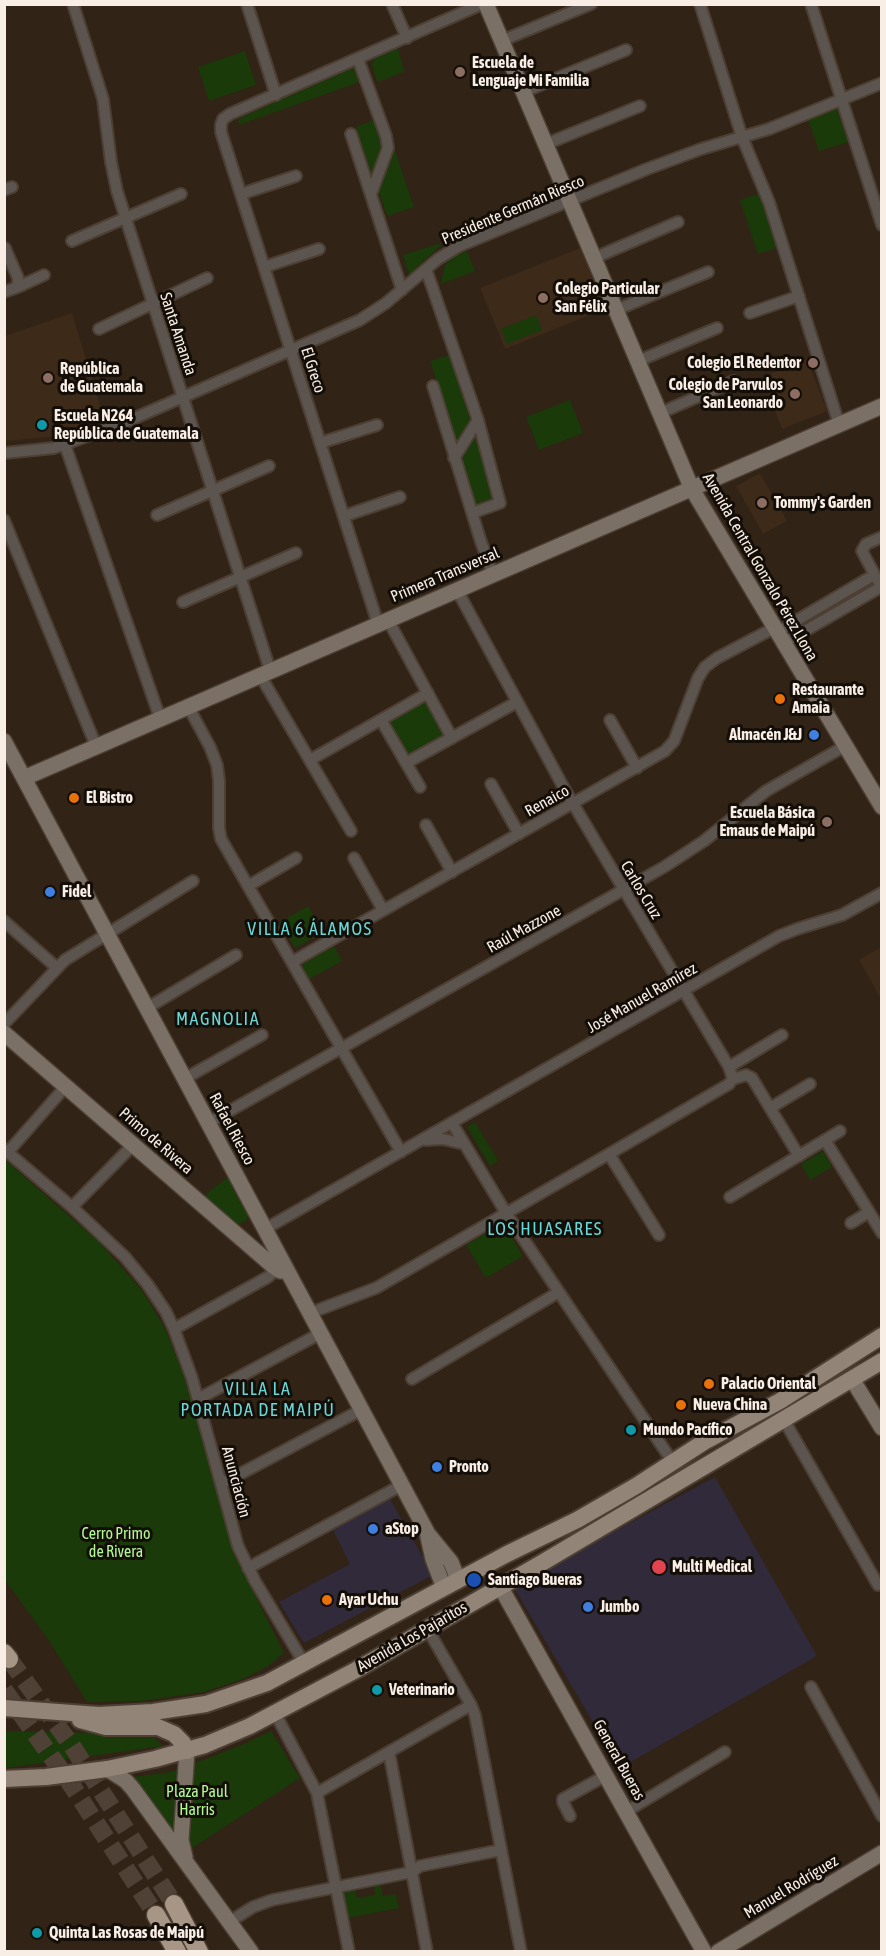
<!DOCTYPE html>
<meta charset="utf-8">
<style>
body{margin:0}
#map{position:relative;width:886px;height:1956px;overflow:hidden;background:#312316;font-family:"Asap Condensed",sans-serif}
canvas{display:block}
.frame{position:absolute;inset:0;border:6px solid #f8eee6;pointer-events:none}
</style>
<div id="map">
<canvas width="886" height="1956"></canvas>
<div class="frame"></div>
</div>
<script>
const g = document.querySelector('canvas').getContext('2d');
g.lineJoin = 'round';
function fillPath(path, color) {
  g.fillStyle = color;
  g.fill(path, 'evenodd');
}
function shape(rows) {
  const path = new Path2D();
  for (const r of rows) {
    path.moveTo(r[0], r[1]);
    for (let i = 2; i < r.length; i += 2) path.lineTo(r[i], r[i + 1]);
  }
  return path;
}
function stroke(path, color, width, dash) {
  g.strokeStyle = color;
  g.lineWidth = width;
  g.lineCap = dash ? 'butt' : 'round';
  g.setLineDash(dash || []);
  g.stroke(path);
}
function drawText(font, color, halo, rows, align = 'center') {
  g.font = font + ' "Asap Condensed",sans-serif';
  g.lineWidth = 6;
  g.setLineDash([]);
  g.textBaseline = 'middle';
  g.strokeStyle = halo;
  g.fillStyle = color;
  for (const [text, x, y, turn = 0] of rows) {
    g.save();
    g.translate(x, y);
    g.rotate((+turn || 0) * Math.PI / 180);
    g.textAlign = isNaN(turn) ? turn : align;
    if (halo) g.strokeText(text, 0, 0);
    g.fillText(text, 0, 0);
    g.restore();
  }
}
const commercial = shape([
 [715,1477,817,1656,620,1768,513,1586],
 [390,1499,433,1575,304,1643,279,1602,350,1564,333,1530]
]);
const built = shape([
 [580,248,605,309,505,349,480,288],
 [72,313,105,421,59,436,5,441,5,336],
 [807,359,827,411,782,429,762,377],
 [760,473,787,521,763,534,736,486],
 [881,947,881,999,859,960]
]);
const green = shape([
 [398,48,404,72,377,82,372,65,374,59],
 [245,51,256,85,209,101,198,67],
 [354,67,357,68,362,81,239,125,238,119],
 [837,109,848,142,819,151,808,119],
 [376,119,384,140,382,151,372,175,356,127],
 [394,148,414,207,387,216,378,189],
 [761,193,779,247,758,254,740,200],
 [444,242,409,275,403,255],
 [467,251,475,271,441,284,445,265,456,255],
 [536,315,542,330,507,344,501,329],
 [450,355,470,420,456,442,430,361],
 [570,400,583,433,539,450,526,417],
 [476,436,497,497,476,504,460,458],
 [426,697,447,735,407,757,386,720],
 [308,906,323,932,295,948,280,922],
 [334,946,342,961,309,979,301,965],
 [475,1122,498,1161,490,1166,467,1127],
 [823,1151,832,1167,810,1180,801,1164],
 [4,1159,99,1242,141,1289,166,1330,186,1382,236,1557,284,1653,268,1666,245,1678,204,1692,141,1701,87,1702,48,1639,5,1580],
 [228,1177,249,1215,247,1220,236,1226,202,1197],
 [503,1223,523,1256,486,1278,466,1245],
 [4,1731,151,1734,163,1746,5,1768],
 [271,1731,300,1778,186,1852,125,1778,171,1772,237,1747],
 [380,1884,383,1896,396,1894,399,1908,347,1918,341,1888,354,1886,357,1898,375,1895,374,1885]
]);
const highwayTunnel = shape([
 [9,1659,72,1746,174,1904],
 [4,1690,70,1783,156,1915]
]);
const street = shape([
 [73,4,103,99,111,162,117,191,270,670],
 [247,4,276,95],
 [392,4,407,38],
 [700,4,742,137,769,202,839,424],
 [811,4,882,225],
 [501,41,591,4],
 [358,59,386,136,388,148,371,194],
 [523,92,626,50],
 [351,134,402,290],
 [546,144,640,106],
 [4,190,12,187],
 [241,194,296,176],
 [72,241,181,194],
 [594,258,678,222],
 [264,267,319,249],
 [426,269,478,420,500,503,472,513],
 [18,287,44,275],
 [4,292,18,287,18,278,5,248],
 [616,310,708,272],
 [750,313,799,296],
 [99,329,207,278],
 [638,361,717,328],
 [433,386,481,542,493,574],
 [660,413,734,381],
 [320,443,377,425],
 [65,445,160,718],
 [4,453,54,448,121,424,360,320,386,303,438,259,459,246,647,169,701,149,769,129,882,83],
 [454,458,478,420],
 [157,515,269,466],
 [344,516,400,497],
 [4,520,96,746],
 [878,581,862,551,866,544,882,537],
 [457,590,565,790,729,1067,733,1079],
 [183,602,296,553],
 [388,620,452,738],
 [378,624,221,132,221,125,223,119,230,114,482,4],
 [777,632,874,575],
 [784,643,881,587],
 [260,675,351,831],
 [188,706,210,747,217,765,219,781,219,828,221,839,401,1152],
 [381,720,420,787],
 [610,720,637,768],
 [310,760,428,693],
 [406,763,517,702],
 [491,784,519,834],
 [426,825,452,872],
 [354,858,383,910],
 [248,886,296,858],
 [4,921,56,967],
 [292,962,665,751,674,741,698,678,705,667,717,658,774,628],
 [147,1008,236,955],
 [4,1024,65,960,193,881],
 [729,1067,782,1035],
 [184,1079,262,1035],
 [770,1108,810,1084],
 [208,1123,664,867,704,841,766,791,845,746],
 [452,1123,506,1213,672,1461],
 [425,1140,443,1139,464,1144],
 [825,1140,882,1233],
 [4,1149,72,1207,125,1257,148,1285,166,1312,174,1329,192,1378,238,1546,255,1581,304,1663],
 [8,1152,66,1086],
 [609,1154,659,1235],
 [730,1197,840,1131],
 [72,1207,133,1145],
 [851,1223,869,1212],
 [265,1229,779,936,797,929,842,915,882,893],
 [310,1313,376,1288,609,1154,729,1084,733,1079,746,1075,752,1078,799,1156],
 [174,1329,268,1277,277,1269],
 [412,1379,559,1292],
 [198,1399,321,1333],
 [784,1420,878,1585],
 [221,1484,361,1410],
 [248,1568,402,1485],
 [427,1628,471,1705,475,1715,521,1952],
 [811,1687,882,1816],
 [275,1713,317,1793,349,1952],
 [389,1752,427,1952],
 [317,1793,471,1705],
 [627,1811,725,1752],
 [570,1816,563,1802,563,1799,607,1775],
 [229,1922,253,1907,272,1900,412,1872,420,1866,501,1850]
]);
const secondary = shape([
 [486,4,692,489,882,807],
 [4,741,428,1534,451,1562,458,1580],
 [24,778,882,406],
 [4,1033,273,1266,280,1271,287,1271],
 [852,1379,882,1428],
 [428,1537,433,1559,444,1588],
 [500,1586,704,1952],
 [107,1769,126,1781,133,1789,251,1952],
 [185,1857,181,1840,187,1751],
 [718,1952,882,1853]
]);
const primary = shape([
 [4,1708,99,1715,153,1712,206,1704,267,1683,507,1554,577,1520,636,1486,704,1442,780,1401,882,1336],
 [80,1720,106,1727,158,1727,174,1734,183,1743,187,1751],
 [4,1779,46,1777,107,1769,155,1759,205,1745,250,1726,356,1670,540,1564,882,1361]
]);
const highway = shape([
 [4,1653,9,1659],
 [174,1904,199,1952],
 [156,1915,177,1952]
]);
const markers = [
 [460,72,6,"#8d6e63"],
 [543,298,6,"#8d6e63"],
 [813,363,6,"#8d6e63"],
 [48,378,6,"#8d6e63"],
 [795,394,6,"#8d6e63"],
 [42,425,6,"#0f9aa8"],
 [762,503,6,"#8d6e63"],
 [780,699,6,"#e8710a"],
 [814,735,6,"#3f7fe0"],
 [74,798,6,"#e8710a"],
 [827,822,6,"#8d6e63"],
 [50,892,6,"#3f7fe0"],
 [709,1384,6,"#e8710a"],
 [681,1405,6,"#e8710a"],
 [631,1430,6,"#0f9aa8"],
 [437,1467,6,"#3f7fe0"],
 [373,1529,6,"#3f7fe0"],
 [659,1567,8,"#e0444e"],
 [474,1580,8,"#1a4fb4"],
 [327,1600,6,"#e8710a"],
 [588,1607,6,"#3f7fe0"],
 [377,1690,6,"#0f9aa8"],
 [37,1933,6,"#0f9aa8"]
];
const poiNames = [
 ["Escuela de",472,63],
 ["Lenguaje Mi Familia",472,81],
 ["Colegio Particular",555,289],
 ["San Félix",555,307],
 ["Colegio El Redentor",801,363,"right"],
 ["República",60,369],
 ["de Guatemala",60,387],
 ["Colegio de Parvulos",783,385,"right"],
 ["San Leonardo",783,403,"right"],
 ["Escuela N264",54,416],
 ["República de Guatemala",54,434],
 ["Tommy's Garden",774,503],
 ["Restaurante",792,690],
 ["Amaia",792,708],
 ["Almacén J&J",802,735,"right"],
 ["El Bistro",86,798],
 ["Escuela Básica",815,813,"right"],
 ["Emaus de Maipú",815,831,"right"],
 ["Fidel",62,892],
 ["Palacio Oriental",721,1384],
 ["Nueva China",693,1405],
 ["Mundo Pacífico",643,1430],
 ["Pronto",449,1467],
 ["aStop",385,1529],
 ["Multi Medical",672,1567],
 ["Santiago Bueras",488,1580],
 ["Ayar Uchu",339,1600],
 ["Jumbo",600,1607],
 ["Veterinario",389,1690],
 ["Quinta Las Rosas de Maipú",49,1933]
];
const streetNames = [
 ["Presidente Germán Riesco",513,210,-23],
 ["Santa Amanda",178,334,72],
 ["El Greco",313,370,72],
 ["Avenida Central Gonzalo Pérez Llona",760,567,60],
 ["Primera Transversal",445,575,-23],
 ["Renaico",547,801,-29],
 ["Carlos Cruz",641,890,59],
 ["Raúl Mazzone",524,929,-29],
 ["José Manuel Ramírez",642,998,-30],
 ["Rafael Riesco",232,1129,62],
 ["Primo de Rivera",156,1141,41],
 ["Anunciación",236,1482,75],
 ["Avenida Los Pajaritos",412,1637,-30],
 ["General Bueras",619,1760,61],
 ["Manuel Rodríguez",791,1887,-31]
];
const parkNames = [
 ["Cerro Primo",116,1534],
 ["de Rivera",116,1552],
 ["Plaza Paul",197,1792],
 ["Harris",197,1810]
];
const neighbourhoodNames = [
 ["VILLA 6 ÁLAMOS",310,929],
 ["MAGNOLIA",218,1019],
 ["LOS HUASARES",545,1229],
 ["VILLA LA",258,1389],
 ["PORTADA DE MAIPÚ",258,1410]
];
fillPath(commercial, '#302a3a');
fillPath(built, '#3d2a18');
fillPath(green, '#1a3a0a');
stroke(highwayTunnel, '#4f4135', 18, [18, 9]);
stroke(street, '#4d3f33', 14);
stroke(secondary, '#4d3f33', 18);
stroke(primary, '#4d3f33', 20);
stroke(highway, '#4d3f33', 21);
stroke(street, '#5c554f', 10);
stroke(secondary, '#7b7065', 15);
stroke(primary, '#928476', 16);
stroke(highway, '#a79686', 18);
for (const [x, y, r, color] of markers) {
  const dot = new Path2D();
  dot.arc(x, y, r, 0, 2 * Math.PI);
  g.fillStyle = color;
  g.fill(dot);
  stroke(dot, '#140e08', 2);
}
drawText('bold 16px', '#f8eee6', '#140e08', poiNames, 'left');
drawText('16px', '#f8eee6', '#140e08', streetNames);
drawText('16px', '#b1fa94', '#140e08', parkNames);
g.letterSpacing = '1.5px';
drawText('18px', '#6ad7d7', '#140e08', neighbourhoodNames);
g.letterSpacing = '0px';
</script>
